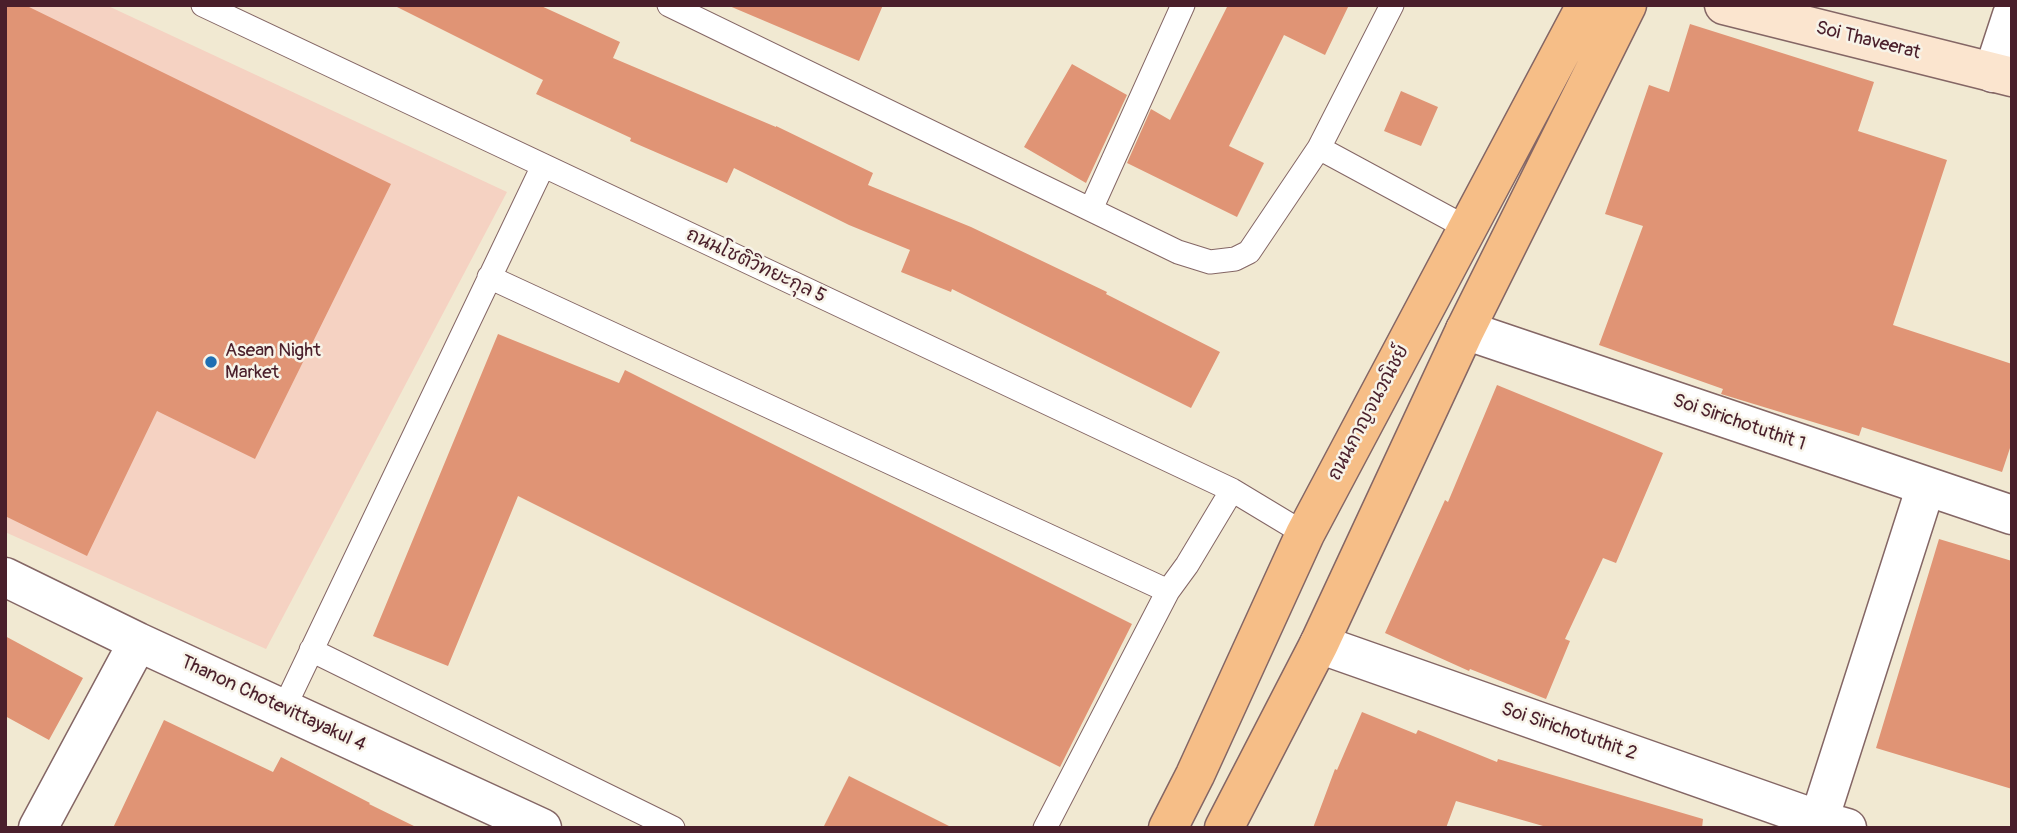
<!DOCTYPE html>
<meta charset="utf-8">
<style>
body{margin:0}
#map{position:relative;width:2017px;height:833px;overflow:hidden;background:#f1e9d2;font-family:Pangolin,sans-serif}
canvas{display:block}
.frame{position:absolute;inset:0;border:7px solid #4a1f2b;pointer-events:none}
</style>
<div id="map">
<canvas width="2017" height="833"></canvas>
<div class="frame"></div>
</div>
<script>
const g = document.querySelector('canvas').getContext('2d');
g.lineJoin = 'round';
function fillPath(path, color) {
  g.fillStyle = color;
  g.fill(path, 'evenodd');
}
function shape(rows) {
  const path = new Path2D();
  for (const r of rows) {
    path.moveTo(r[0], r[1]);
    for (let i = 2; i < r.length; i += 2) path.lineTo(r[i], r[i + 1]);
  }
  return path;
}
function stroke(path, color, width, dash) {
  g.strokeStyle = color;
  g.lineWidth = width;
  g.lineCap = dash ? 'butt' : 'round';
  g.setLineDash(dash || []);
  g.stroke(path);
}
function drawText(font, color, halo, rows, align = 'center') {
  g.font = font + ' Pangolin,"Playpen Sans Thai",sans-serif';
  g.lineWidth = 5;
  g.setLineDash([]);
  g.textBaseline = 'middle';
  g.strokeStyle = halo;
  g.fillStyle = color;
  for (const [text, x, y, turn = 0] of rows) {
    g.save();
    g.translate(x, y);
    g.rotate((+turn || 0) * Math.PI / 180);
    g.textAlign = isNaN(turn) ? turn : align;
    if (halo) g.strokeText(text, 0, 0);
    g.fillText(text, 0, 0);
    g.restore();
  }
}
const built = shape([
 [5,5,106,5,507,192,266,649,5,532]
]);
const building = shape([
 [5,5,25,5,391,184,255,459,157,411,87,556,5,516],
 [393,5,539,5,620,42,613,58,776,127,776,126,873,173,868,185,971,227,1107,292,1106,294,1220,352,1191,408,952,289,951,292,901,272,910,250,849,225,734,168,727,183,630,141,631,138,536,94,543,80],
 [727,5,883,5,859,61],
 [1223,5,1349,5,1325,55,1284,35,1229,146,1264,163,1237,217,1127,163,1151,109,1170,120,1227,7],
 [1690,24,1874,82,1858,131,1947,160,1893,325,2012,364,2012,442,2002,472,1862,427,1859,436,1721,394,1723,389,1599,345,1643,226,1605,214,1649,85,1669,92],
 [1072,64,1127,95,1086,183,1024,147],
 [1401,91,1438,107,1421,146,1384,131],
 [498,334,619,383,625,370,1132,624,1060,767,518,496,448,666,373,636],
 [1497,385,1663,453,1616,563,1603,558,1565,639,1570,641,1546,699,1470,669,1469,671,1385,633,1445,500,1448,502],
 [1939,539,2012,561,2012,789,1876,748],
 [5,636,83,678,49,740,5,716],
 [1362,712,1416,734,1418,730,1497,762,1498,759,1703,819,1702,828,1550,828,1456,801,1446,828,1313,828,1335,769,1337,770],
 [164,720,273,772,281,757,370,803,369,804,418,828,113,828],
 [849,776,953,828,823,828]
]);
const lane = shape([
 [203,5,1232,490,1305,534],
 [669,5,1178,252,1210,262,1235,259,1249,252,1319,148,1392,5],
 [1319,148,1467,228],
 [1091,209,1183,5],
 [489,277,1168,591,1187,565,1232,490],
 [311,650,673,828],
 [284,708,543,166],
 [1045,828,1168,591]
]);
const street = shape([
 [1993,73,2012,15],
 [1465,330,2012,515],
 [5,577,138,642,542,828],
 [1319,644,1819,820,1847,828],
 [1819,820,1926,486],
 [38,828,138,642]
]);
const secondary = shape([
 [1724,5,2012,77]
]);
const primary = shape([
 [1168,828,1195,775,1305,534,1586,5],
 [1224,828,1319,644,1465,330,1627,5]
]);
const markers = [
 [211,362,7,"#1f6fb2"]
];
const streetNames = [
 ["Soi Thaveerat",1868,41,14],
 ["ถนนโชติวิทยะกุล 5",756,266,25],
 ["ถนนกาญจนวณิชย์",1369,413,-62],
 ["Soi Sirichotuthit 1",1739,423,19],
 ["Thanon Chotevittayakul 4",273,704,25],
 ["Soi Sirichotuthit 2",1569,732,19]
];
const poiNames = [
 ["Asean Night",225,351],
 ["Market",225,373]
];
fillPath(built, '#f5d2c2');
fillPath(building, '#e09475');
stroke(lane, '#846665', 25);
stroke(street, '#846665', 41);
stroke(secondary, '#846665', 41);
stroke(primary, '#846665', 41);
stroke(lane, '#fff', 23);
stroke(street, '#fff', 38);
stroke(secondary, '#fbe5cf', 38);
stroke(primary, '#f6be87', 38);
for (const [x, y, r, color] of markers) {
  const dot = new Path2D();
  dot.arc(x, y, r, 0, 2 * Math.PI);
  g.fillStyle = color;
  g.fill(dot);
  stroke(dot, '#f7f3e8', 2.5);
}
drawText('19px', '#4a1f2b', '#f7f3e8', streetNames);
drawText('19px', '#4a1f2b', '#f7f3e8', poiNames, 'left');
</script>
